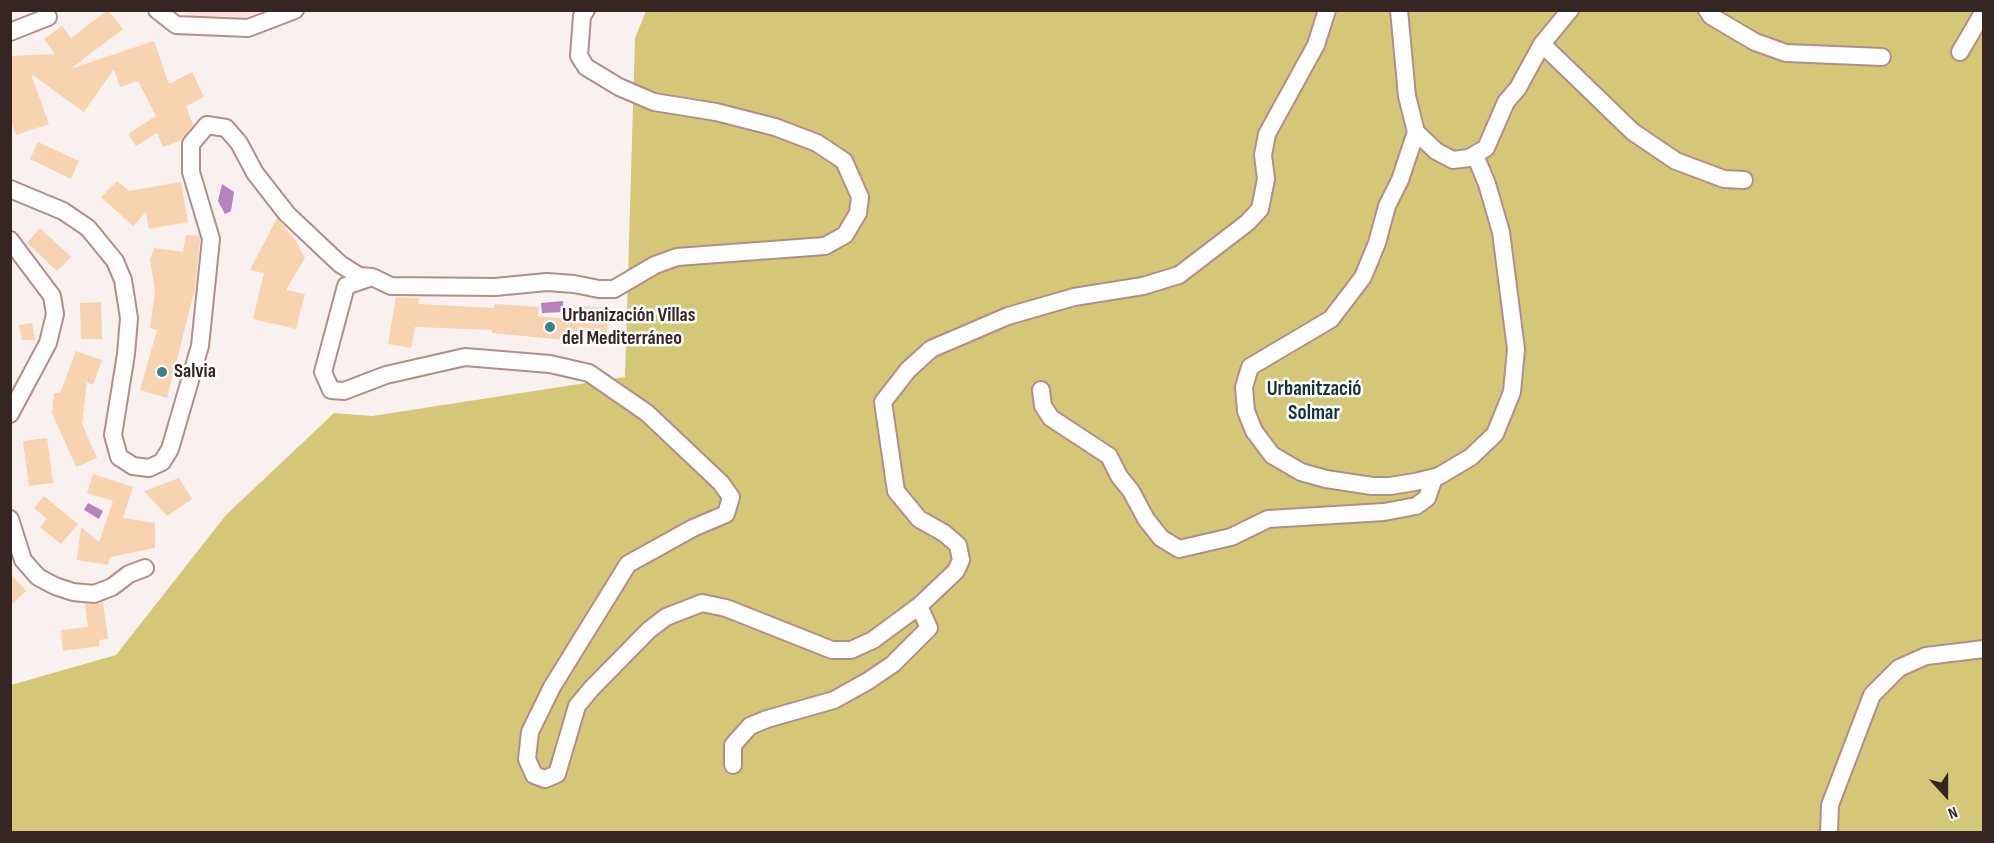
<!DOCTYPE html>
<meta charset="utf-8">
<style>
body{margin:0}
#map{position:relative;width:1994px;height:843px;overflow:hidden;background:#f9f1ef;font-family:"Sofia Sans Condensed",sans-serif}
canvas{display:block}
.frame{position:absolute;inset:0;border:12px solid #362623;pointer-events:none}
.north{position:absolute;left:1916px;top:765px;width:60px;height:60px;-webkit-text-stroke:4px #fff;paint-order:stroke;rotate:159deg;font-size:16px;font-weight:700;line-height:24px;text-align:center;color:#362623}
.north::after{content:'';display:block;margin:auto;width:21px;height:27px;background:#362623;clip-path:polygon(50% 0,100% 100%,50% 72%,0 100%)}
</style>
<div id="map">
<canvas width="1994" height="843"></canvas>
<div class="frame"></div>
<div class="north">N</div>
</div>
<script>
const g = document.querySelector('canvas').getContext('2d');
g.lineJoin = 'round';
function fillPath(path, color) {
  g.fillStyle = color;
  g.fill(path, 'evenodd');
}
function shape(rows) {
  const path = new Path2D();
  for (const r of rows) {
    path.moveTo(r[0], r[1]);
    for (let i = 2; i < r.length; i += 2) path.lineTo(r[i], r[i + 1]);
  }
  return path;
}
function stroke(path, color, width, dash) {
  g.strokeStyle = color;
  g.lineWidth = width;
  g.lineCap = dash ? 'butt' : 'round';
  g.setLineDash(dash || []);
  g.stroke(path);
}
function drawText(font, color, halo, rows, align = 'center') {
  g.font = font + ' "Sofia Sans Condensed",sans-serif';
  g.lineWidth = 5;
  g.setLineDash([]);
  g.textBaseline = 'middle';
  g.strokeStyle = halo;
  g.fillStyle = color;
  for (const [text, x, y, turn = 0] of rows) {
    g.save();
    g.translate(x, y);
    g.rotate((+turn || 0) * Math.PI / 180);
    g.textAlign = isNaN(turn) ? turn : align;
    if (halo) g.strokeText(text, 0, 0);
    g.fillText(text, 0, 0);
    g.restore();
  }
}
const built = shape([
 [180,11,261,11,239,20,188,16]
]);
const green = shape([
 [646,11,1983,11,1983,832,11,832,11,685,116,655,226,515,334,413,372,416,625,377,635,38]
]);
const water = shape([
 [222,184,234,192,231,211,225,214,218,201],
 [563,301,564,312,542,313,541,303],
 [88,503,103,511,99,519,84,510]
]);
const building = shape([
 [108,10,123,29,70,69,154,41,169,84,192,72,204,97,186,106,193,125,182,140,163,147,157,133,136,146,128,134,156,116,138,81,120,87,114,69,84,112,31,74,49,124,16,135,10,118,10,56,55,54,44,39,62,26,71,38],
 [38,142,79,161,71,179,30,159],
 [117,181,129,191,181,182,188,222,149,229,146,212,133,226,101,197],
 [277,218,295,240,305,258,286,290,305,294,296,329,253,319,264,273,250,270],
 [40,228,71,257,57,271,27,243],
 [186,235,199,236,200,240,195,289,167,398,140,390,157,330,150,328,155,290,150,260,154,248,183,252],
 [396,297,419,298,418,304,494,308,495,304,539,307,538,316,577,320,578,306,609,308,606,344,492,333,492,330,415,327,411,348,388,344],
 [101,302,102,339,81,339,80,303],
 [32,323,35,340,22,340,19,325],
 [76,351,102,360,93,385,87,382,82,424,97,458,76,467,52,413,54,393,60,393],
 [47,438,53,483,29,486,23,441],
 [93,474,133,487,123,518,155,523,155,548,110,557,108,565,77,560,81,527,99,542,113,501,87,493],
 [179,478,192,499,167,516,144,491],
 [44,496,78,524,61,544,40,527,47,519,34,508],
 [10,573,26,591,10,606],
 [103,602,108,639,99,640,99,646,63,651,61,630,88,627,85,604,94,604]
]);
const street = shape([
 [157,10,176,25,248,28,295,10],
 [1399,10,1407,96,1416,132,1436,151,1453,160,1469,158,1486,148,1506,102,1518,88,1542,44,1570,10],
 [1707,10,1711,16,1755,42,1786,53,1882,57],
 [10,32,48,17],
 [1542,44,1633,132,1676,161,1724,179,1744,180],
 [1960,52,1984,11],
 [1416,132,1400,180,1387,206,1377,243,1363,277,1331,319,1250,367,1244,387,1246,411,1254,431,1272,455,1301,472,1326,479,1372,486,1390,486,1415,482,1439,476,1471,457,1495,434,1512,392,1516,349,1501,232,1487,184,1475,155],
 [10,189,63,211,88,228,115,261,123,280,129,318,126,354,113,435,119,457,133,466,149,468,162,462,170,449,200,346,211,239,191,172,191,144,207,125,226,128,239,143,255,173,287,214,340,264,359,276,372,277,391,286,495,287,547,282,574,284,599,289,614,289,655,265,677,257,825,246,845,235,858,213,860,197,844,161,817,143,775,127,716,112,654,102,619,87,586,67,579,56,582,16,586,10],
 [10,240,52,296,55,314,48,343,10,414],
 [372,277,346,286,323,372,331,390,344,391,386,375,465,357,550,364,589,373,647,413,721,483,731,497,726,514,693,528,628,564,552,687,530,732,527,759,534,775,545,779,557,774,577,706,591,689,649,630,666,617,702,603,726,608,832,650,851,650,873,640,919,606,956,571,961,560,958,545,944,533,919,519,896,491,883,402,908,370,931,349,1008,316,1074,297,1143,286,1179,275,1247,223,1260,209,1266,179,1263,155,1267,134,1316,45,1327,10],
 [1041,390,1043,406,1051,418,1109,456,1119,476,1131,491,1146,519,1161,538,1179,549,1231,537,1268,519,1384,512,1416,506,1427,498,1434,478],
 [10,519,23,560,38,577,55,586,73,592,94,594,112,587,129,574,145,568],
 [733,765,733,745,750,726,767,719,834,700,868,681,893,664,929,628,919,606],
 [1829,832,1830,805,1872,695,1899,668,1926,656,1984,649]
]);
const markers = [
 [550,327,6,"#3b828a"],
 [162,372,6,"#3b828a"]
];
const poiNames = [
 ["Urbanización Villas",562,316],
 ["del Mediterráneo",562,339],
 ["Salvia",174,372]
];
const neighbourhoodNames = [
 ["Urbanització",1314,390],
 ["Solmar",1314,414]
];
fillPath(built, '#fee0da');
fillPath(green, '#d4c878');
fillPath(water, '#b583bf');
fillPath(building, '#f7d3b0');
stroke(street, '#b38d86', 20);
stroke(street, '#fff', 16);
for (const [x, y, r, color] of markers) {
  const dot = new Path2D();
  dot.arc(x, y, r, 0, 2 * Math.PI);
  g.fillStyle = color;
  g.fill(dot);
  stroke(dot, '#fff', 2);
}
drawText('bold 20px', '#362623', '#fff', poiNames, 'left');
drawText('bold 21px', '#14363a', '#fff', neighbourhoodNames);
</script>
